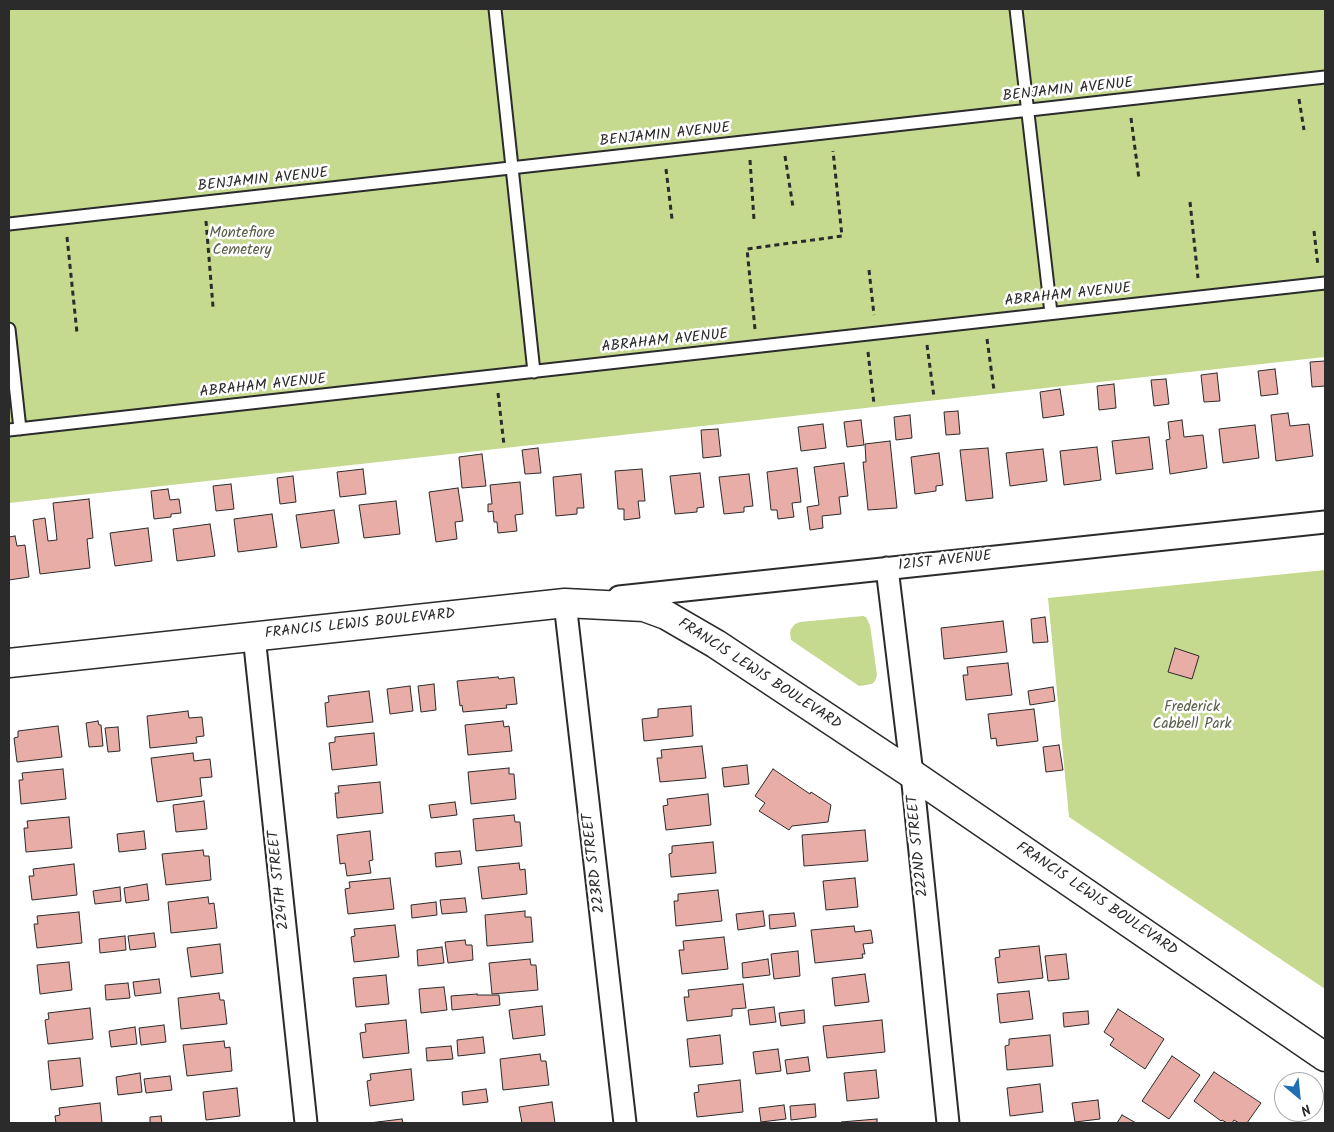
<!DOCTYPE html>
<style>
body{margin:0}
#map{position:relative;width:1334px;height:1132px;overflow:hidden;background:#fff;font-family:Kalam,sans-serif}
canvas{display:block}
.frame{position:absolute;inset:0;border:10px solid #2b2b2b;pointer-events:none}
.north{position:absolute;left:1274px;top:1072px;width:50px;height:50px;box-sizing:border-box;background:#fff;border:1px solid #aaa;border-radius:50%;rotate:152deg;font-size:14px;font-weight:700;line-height:20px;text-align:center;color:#2b2b2b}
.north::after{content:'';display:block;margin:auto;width:18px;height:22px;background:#1f6fb2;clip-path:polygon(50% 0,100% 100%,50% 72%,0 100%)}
</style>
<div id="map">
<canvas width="1334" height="1132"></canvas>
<div class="frame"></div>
<div class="north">N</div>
</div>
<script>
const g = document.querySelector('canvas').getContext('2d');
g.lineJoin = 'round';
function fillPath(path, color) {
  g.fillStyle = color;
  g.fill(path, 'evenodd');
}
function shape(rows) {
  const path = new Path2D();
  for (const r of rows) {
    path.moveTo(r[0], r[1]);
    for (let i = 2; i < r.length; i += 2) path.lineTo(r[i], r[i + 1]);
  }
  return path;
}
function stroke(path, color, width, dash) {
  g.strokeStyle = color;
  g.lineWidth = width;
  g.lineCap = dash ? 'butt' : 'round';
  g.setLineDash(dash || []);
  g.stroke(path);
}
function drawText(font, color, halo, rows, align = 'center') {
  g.font = font + ' Kalam,sans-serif';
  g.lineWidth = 5;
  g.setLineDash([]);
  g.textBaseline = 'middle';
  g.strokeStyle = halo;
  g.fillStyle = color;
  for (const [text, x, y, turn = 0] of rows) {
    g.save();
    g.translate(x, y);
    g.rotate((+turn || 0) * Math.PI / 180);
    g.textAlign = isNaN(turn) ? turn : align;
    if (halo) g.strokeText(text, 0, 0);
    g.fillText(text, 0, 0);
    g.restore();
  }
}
const green = shape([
 [9,9,1325,9,1325,357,9,503],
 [1325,570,1325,989,1069,817,1048,598],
 [863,616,866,617,870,625,877,675,875,681,872,684,859,686,791,640,790,633,791,629,795,624,800,622]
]);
const building = shape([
 [1325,361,1325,386,1312,387,1310,362,1325,361],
 [1275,369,1278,394,1261,396,1258,371,1275,369],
 [1217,373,1220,401,1204,402,1201,375,1217,373],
 [1166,379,1169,404,1154,406,1151,380,1166,379],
 [1114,384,1116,408,1099,410,1097,386,1114,384],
 [1060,389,1064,415,1043,418,1040,392,1060,389],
 [958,411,960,434,946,435,944,412,958,411],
 [1288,413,1290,426,1309,424,1313,456,1276,461,1271,415,1288,413],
 [910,415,912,438,896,440,894,417,910,415],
 [861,420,864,445,847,447,844,422,861,420],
 [1182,420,1184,437,1203,435,1207,468,1170,474,1166,440,1170,439,1168,422,1182,420],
 [823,424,826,448,801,451,798,427,823,424],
 [1255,425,1259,458,1223,463,1219,429,1255,425],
 [718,429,721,456,703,458,701,430,718,429],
 [1149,437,1153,469,1116,474,1112,441,1149,437],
 [890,441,897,508,868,510,863,462,866,462,865,444,890,441],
 [1097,447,1101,480,1064,485,1060,451,1097,447],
 [538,448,541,473,525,474,522,450,538,448],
 [988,448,993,498,966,501,960,450,988,448],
 [1043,449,1047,481,1010,486,1006,453,1043,449],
 [939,453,943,485,936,486,936,491,915,494,911,457,939,453],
 [482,454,486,486,462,488,459,457,482,454],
 [844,463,848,496,839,497,841,514,822,516,823,528,810,530,807,507,819,505,814,467,844,463],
 [797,468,801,502,792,503,794,517,778,519,777,510,771,510,767,472,797,468],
 [363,469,366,494,340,497,337,472,363,469],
 [642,469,645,501,638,501,640,518,624,520,624,509,618,509,615,471,642,469],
 [700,473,704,507,697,508,697,512,675,514,670,476,700,473],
 [581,474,584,508,577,508,577,514,556,516,553,477,581,474],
 [749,474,753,506,744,507,744,512,724,514,719,477,749,474],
 [293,476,296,502,280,504,277,478,293,476],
 [520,482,523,514,515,515,517,531,498,533,497,522,494,522,493,511,488,512,488,504,492,504,490,485,520,482],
 [231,484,234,509,216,511,213,486,231,484],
 [458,488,463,521,455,522,457,539,436,542,429,492,458,488],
 [168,489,170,500,179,499,181,513,171,514,171,517,154,519,151,491,168,489],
 [89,499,93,538,87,539,90,568,40,574,33,520,45,518,48,541,57,540,53,503,89,499],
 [396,501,400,534,364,538,359,505,396,501],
 [334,510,339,543,301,548,296,515,334,510],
 [272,514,277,547,238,552,234,519,272,514],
 [210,524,215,556,177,561,173,529,210,524],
 [148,528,152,561,115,566,110,533,148,528],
 [15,536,17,546,25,545,29,577,9,580,9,537,15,536],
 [1045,617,1048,642,1033,643,1031,619,1045,617],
 [1003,621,1007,652,944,659,941,628,1003,621],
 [1175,648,1199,656,1192,679,1168,672,1175,648],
 [1008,663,1012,695,966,700,963,675,968,675,967,667,1008,663],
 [498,677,499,679,514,677,517,704,506,705,507,708,463,712,462,705,460,706,457,681,498,677],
 [434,684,436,710,421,712,418,686,434,684],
 [410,686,413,711,390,714,387,689,410,686],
 [1053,687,1055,701,1030,705,1028,691,1053,687],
 [369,691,373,722,327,727,325,703,329,702,328,696,369,691],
 [691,706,693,736,644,741,642,719,658,717,658,709,691,706],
 [1034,709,1038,741,997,746,996,738,991,739,988,714,1034,709],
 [188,711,189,718,202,717,204,736,196,737,197,743,150,748,147,716,188,711],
 [98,721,99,725,101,725,103,746,89,747,86,723,98,721],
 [503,721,504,727,509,726,512,751,468,755,465,725,503,721],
 [58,726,62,757,17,762,14,738,18,737,18,731,58,726],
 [118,727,120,751,108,752,105,728,118,727],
 [374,733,377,765,332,770,329,743,335,742,335,737,374,733],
 [1059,745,1063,770,1046,772,1043,747,1059,745],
 [702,746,706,778,660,782,657,758,662,758,661,750,702,746],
 [193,753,194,761,210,759,212,777,200,778,202,796,157,802,151,758,193,753],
 [747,765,749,784,724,787,722,768,747,765],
 [509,768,509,774,514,774,516,799,471,804,468,772,509,768],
 [63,769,66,799,21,804,19,780,23,780,22,773,63,769],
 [773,769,810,794,811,792,831,805,828,822,792,826,789,830,759,811,765,803,755,796,773,769],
 [380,782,383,813,337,818,335,793,339,793,338,786,380,782],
 [708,794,711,825,666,830,663,806,668,805,667,799,708,794],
 [204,801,207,829,176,832,173,805,204,801],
 [455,802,457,815,431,818,429,805,455,802],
 [514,815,515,822,520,822,522,846,476,851,473,819,514,815],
 [69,817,72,848,26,852,24,828,28,828,27,821,69,817],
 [865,830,868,861,804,866,802,835,865,830],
 [144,831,146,849,119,852,117,834,144,831],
 [370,831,373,860,369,861,371,873,347,876,345,863,340,864,337,835,370,831],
 [713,842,716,873,671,877,669,854,672,853,672,846,713,842],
 [203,850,204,856,209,856,211,880,166,885,162,854,203,850],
 [460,851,462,864,436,867,435,853,460,851],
 [519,863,520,870,525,869,527,894,482,899,478,867,519,863],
 [74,864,77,895,32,900,29,876,34,876,33,869,74,864],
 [390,878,394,909,348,914,345,889,350,888,349,882,390,878],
 [855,878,858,907,826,910,823,881,855,878],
 [147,884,149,900,126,903,124,888,147,884],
 [120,887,121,901,95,904,93,891,120,887],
 [718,890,722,921,676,926,674,901,678,901,678,894,718,890],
 [208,897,209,904,214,903,217,928,171,933,168,902,208,897],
 [465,898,467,912,442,914,440,900,465,898],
 [436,902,437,915,412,918,411,905,436,902],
 [525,911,525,917,531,917,533,942,487,946,485,915,525,911],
 [763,911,765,926,738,930,736,914,763,911],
 [79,912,82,943,37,948,34,924,38,924,37,916,79,912],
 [794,913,796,926,770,929,769,915,794,913],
 [395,925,399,957,354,962,351,937,355,936,354,929,395,925],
 [854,926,855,932,871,930,873,943,863,944,865,954,862,954,863,958,815,963,811,930,854,926],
 [154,933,156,947,130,950,128,936,154,933],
 [125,936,126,950,100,953,99,939,125,936],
 [724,937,728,969,682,974,679,950,684,950,683,941,724,937],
 [465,940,466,945,472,945,473,960,448,963,445,942,465,940],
 [220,944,223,973,191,977,187,948,220,944],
 [1039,946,1043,978,998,983,995,958,1000,957,999,950,1039,946],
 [442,947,444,963,418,966,417,950,442,947],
 [798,951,800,976,774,979,771,954,798,951],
 [1066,954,1069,979,1048,981,1045,956,1066,954],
 [530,959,531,965,536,965,538,990,492,994,489,963,530,959],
 [768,959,770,975,743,978,742,963,768,959],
 [69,962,72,990,40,994,37,965,69,962],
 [865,974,869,1002,835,1006,832,978,865,974],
 [386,975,389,1004,356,1007,353,978,386,975],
 [159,979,161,993,135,996,133,982,159,979],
 [128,983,130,998,106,1000,105,985,128,983],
 [743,984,746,1008,732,1009,732,1016,687,1021,684,997,689,997,688,990,743,984],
 [444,987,447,1010,421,1013,419,989,444,987],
 [1029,991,1033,1019,1000,1023,997,994,1029,991],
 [219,993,220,1000,224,1000,227,1024,181,1029,178,998,219,993],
 [477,994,477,995,499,995,500,1005,452,1010,451,996,477,994],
 [542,1006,545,1035,513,1039,509,1010,542,1006],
 [774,1007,776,1022,750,1025,748,1010,774,1007],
 [90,1008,93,1039,48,1044,45,1020,49,1019,48,1013,90,1008],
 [1118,1009,1164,1039,1145,1069,1110,1045,1114,1039,1104,1032,1118,1009],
 [804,1010,805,1023,781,1026,779,1013,804,1010],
 [1088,1011,1089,1024,1064,1027,1063,1013,1088,1011],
 [406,1020,409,1053,363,1058,360,1033,366,1032,365,1024,406,1020],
 [882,1020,885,1052,827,1058,823,1026,882,1020],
 [164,1025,166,1042,141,1045,139,1028,164,1025],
 [135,1027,137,1044,111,1047,109,1031,135,1027],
 [720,1035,723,1064,690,1067,687,1039,720,1035],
 [1050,1035,1053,1066,1007,1070,1005,1046,1009,1045,1009,1039,1050,1035],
 [483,1037,485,1053,458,1056,457,1040,483,1037],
 [224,1041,225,1048,230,1047,232,1071,187,1076,183,1045,224,1041],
 [451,1046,453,1059,427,1061,426,1048,451,1046],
 [778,1049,781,1071,756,1074,753,1052,778,1049],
 [540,1054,541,1061,546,1061,549,1085,503,1090,500,1059,540,1054],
 [1172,1056,1200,1075,1169,1119,1142,1101,1172,1056],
 [808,1057,810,1071,787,1074,785,1060,808,1057],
 [80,1058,83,1086,51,1090,48,1061,80,1058],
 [411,1069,414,1100,370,1106,367,1081,371,1080,370,1074,411,1069],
 [876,1070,879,1098,847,1101,844,1073,876,1070],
 [1214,1072,1261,1103,1247,1123,1239,1123,1234,1120,1232,1123,1227,1123,1222,1120,1221,1121,1194,1101,1214,1072],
 [140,1073,142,1092,118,1095,116,1077,140,1073],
 [170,1076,172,1090,146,1093,144,1079,170,1076],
 [740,1080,743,1112,697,1117,694,1093,699,1092,698,1085,740,1080],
 [1040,1084,1043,1112,1010,1116,1007,1088,1040,1084],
 [237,1088,240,1116,206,1120,203,1092,237,1088],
 [486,1089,488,1102,463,1105,462,1092,486,1089],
 [1098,1100,1100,1119,1075,1122,1072,1103,1098,1100],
 [552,1102,555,1123,522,1123,519,1107,552,1102],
 [100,1103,102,1123,56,1123,55,1116,60,1115,59,1108,100,1103],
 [815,1104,816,1117,791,1120,790,1106,815,1104],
 [784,1105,786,1119,761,1122,759,1108,784,1105],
 [1122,1115,1136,1123,1117,1123,1122,1115],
 [161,1116,162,1123,150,1123,150,1117,161,1116],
 [402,1119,403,1123,369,1123,402,1119],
 [877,1119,877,1123,841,1123,841,1122,877,1119]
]);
const path = shape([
 [1299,99,1304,130],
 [1131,118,1139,179],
 [785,156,793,207],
 [750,160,754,220],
 [666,169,672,219],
 [1190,202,1198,278],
 [206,221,213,307],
 [1314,231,1318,266],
 [67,237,77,333],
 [869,270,874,315],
 [755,329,747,249,842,236,833,151],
 [987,339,994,390],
 [927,345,934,397],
 [868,352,874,404],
 [498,393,504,445]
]);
const service = shape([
 [495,9,534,372],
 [1016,9,1051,313],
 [9,224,1325,77],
 [9,329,20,429],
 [9,430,1325,283]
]);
const minor = shape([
 [887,568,912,774,948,1123],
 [619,597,1325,522],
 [579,601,565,603,625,1123],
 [254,636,306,1123]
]);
const secondary = shape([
 [9,663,565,603,644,607,666,615,716,644,912,774,1325,1057]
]);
const streetNames = [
 ["BENJAMIN AVENUE",1068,91,-6],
 ["BENJAMIN AVENUE",665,136,-6],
 ["BENJAMIN AVENUE",263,181,-6],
 ["ABRAHAM AVENUE",1068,296,-6],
 ["ABRAHAM AVENUE",665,342,-6],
 ["ABRAHAM AVENUE",263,387,-6],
 ["121ST AVENUE",945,562,-6],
 ["FRANCIS LEWIS BOULEVARD",360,625,-6],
 ["FRANCIS LEWIS BOULEVARD",759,675,33],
 ["222ND STREET",919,846,-96],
 ["223RD STREET",595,863,-97],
 ["224TH STREET",280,880,-96],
 ["FRANCIS LEWIS BOULEVARD",1096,900,34]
];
const parkNames = [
 ["Montefiore",242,234],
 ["Cemetery",242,251],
 ["Frederick",1192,708],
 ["Cabbell Park",1192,725]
];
fillPath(green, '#c5d98f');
fillPath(building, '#e8ada6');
stroke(building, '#2b2b2b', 1);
stroke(service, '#2b2b2b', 15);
stroke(minor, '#2b2b2b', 25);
stroke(secondary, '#2b2b2b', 31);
stroke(path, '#2b2b2b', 3, [5, 4]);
stroke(service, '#fff', 11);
stroke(minor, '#fff', 21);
stroke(secondary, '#fff', 28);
drawText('15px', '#2b2b2b', '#fff', streetNames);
drawText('15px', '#595f49', '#fff', parkNames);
</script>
